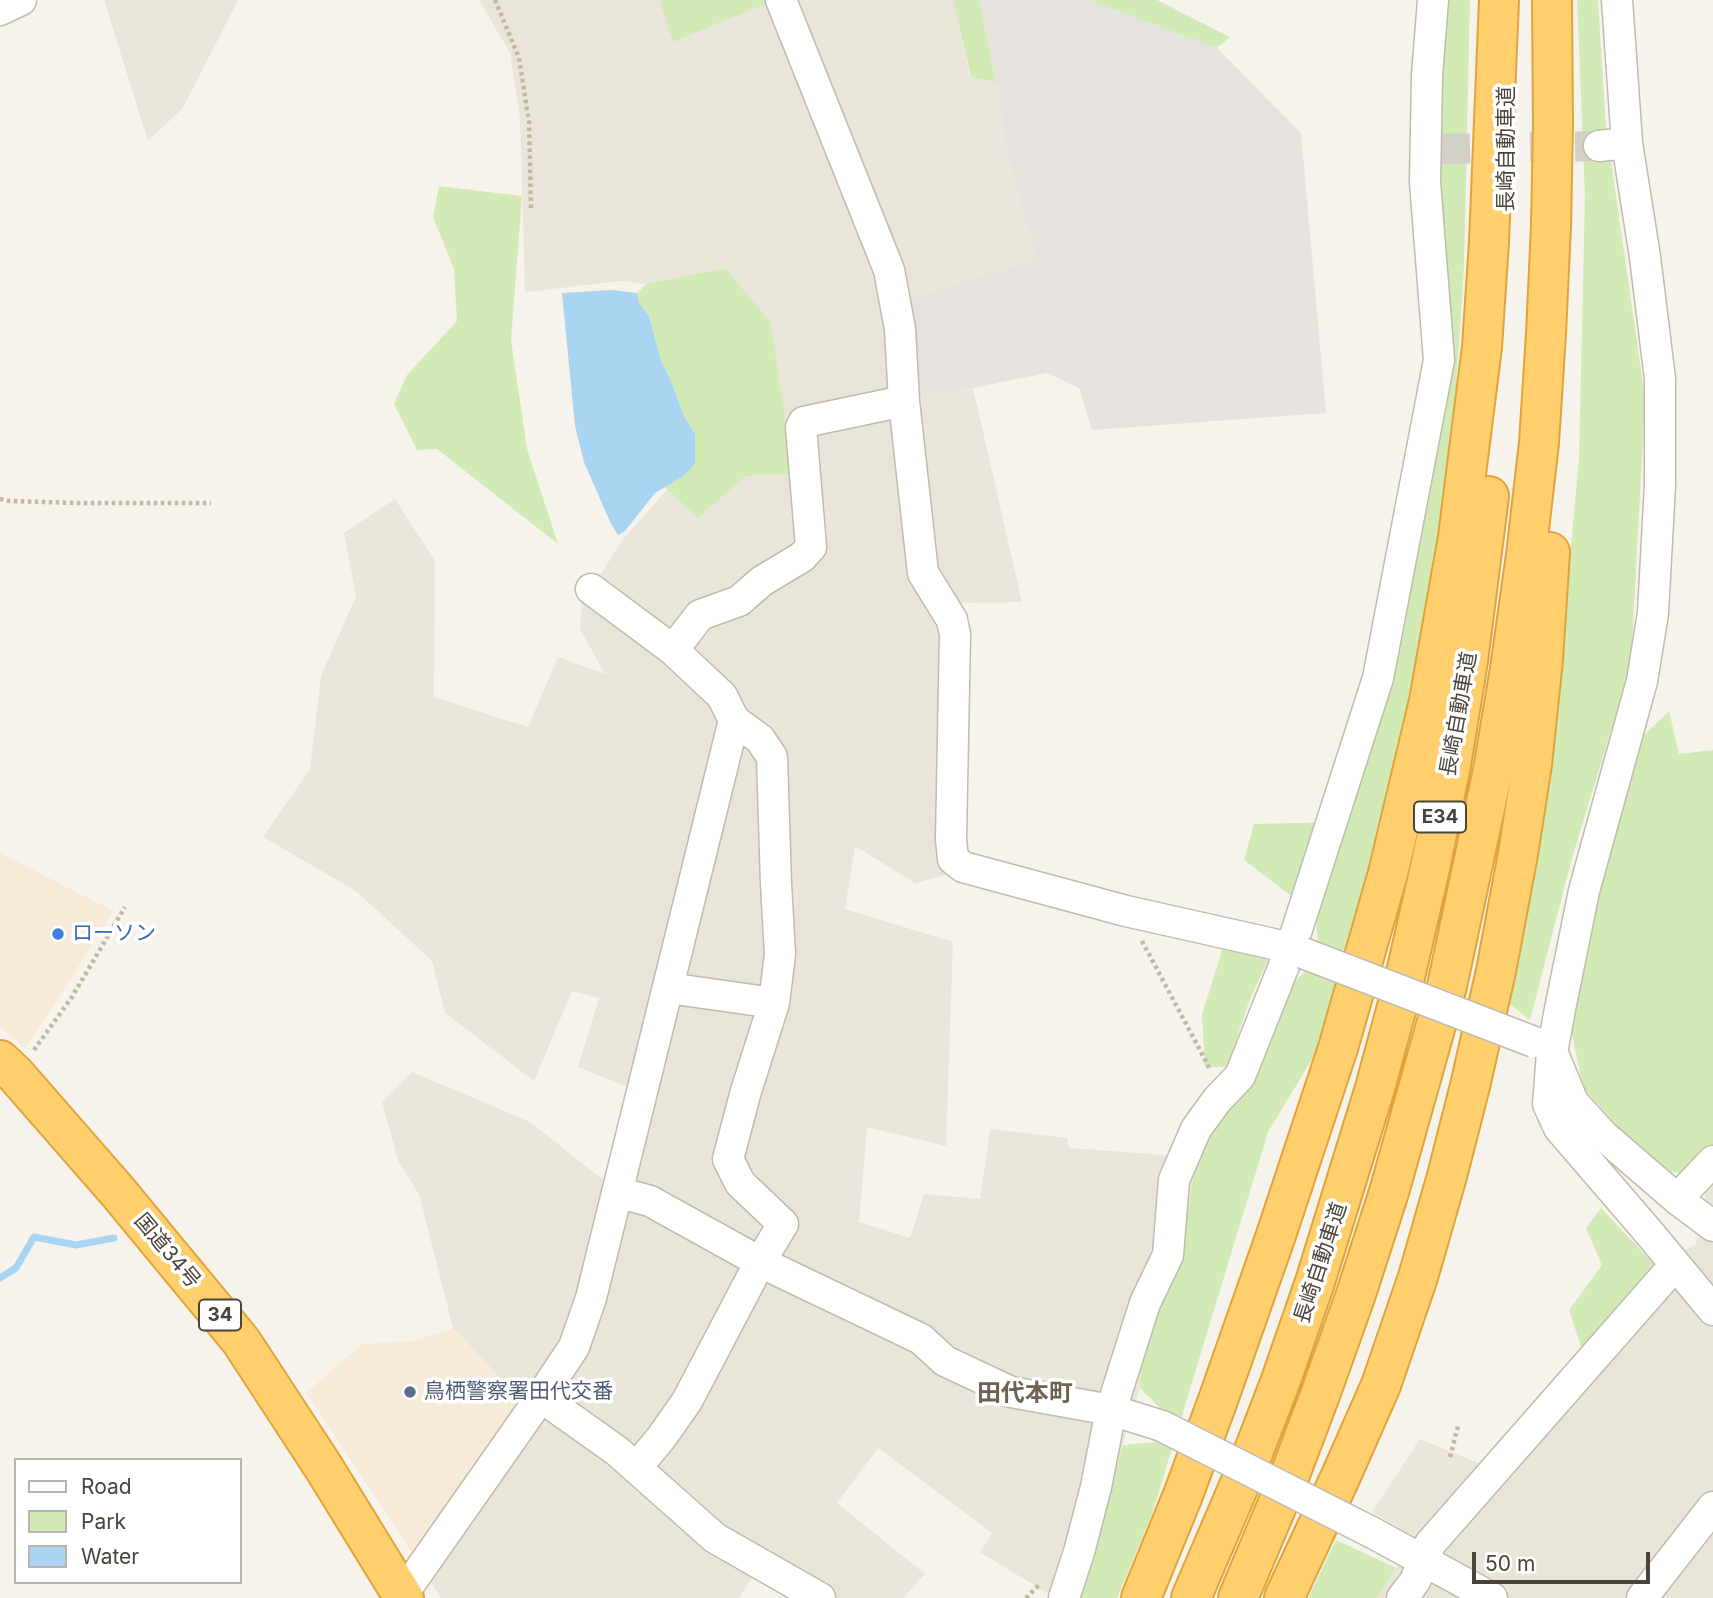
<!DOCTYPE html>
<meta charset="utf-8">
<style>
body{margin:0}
#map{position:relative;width:1713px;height:1598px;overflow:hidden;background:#f6f3ec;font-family:Inter,sans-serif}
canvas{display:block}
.legend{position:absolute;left:14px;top:1458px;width:228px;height:126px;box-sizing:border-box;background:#fff;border:2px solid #b7b4b0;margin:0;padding:9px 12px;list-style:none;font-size:21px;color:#4b4439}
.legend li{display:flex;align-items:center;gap:14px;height:35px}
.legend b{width:35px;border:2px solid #b7b4b0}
.scale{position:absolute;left:1472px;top:1552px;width:178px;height:32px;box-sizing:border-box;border:4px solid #4b4439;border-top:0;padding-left:9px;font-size:21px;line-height:24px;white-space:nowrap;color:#4b4439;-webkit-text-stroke:5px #fff;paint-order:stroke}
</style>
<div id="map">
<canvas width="1713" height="1598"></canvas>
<ul class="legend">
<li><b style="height:9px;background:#fff"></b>Road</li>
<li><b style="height:19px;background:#d2eab5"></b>Park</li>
<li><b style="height:19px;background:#a9d4f2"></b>Water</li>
</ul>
<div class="scale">50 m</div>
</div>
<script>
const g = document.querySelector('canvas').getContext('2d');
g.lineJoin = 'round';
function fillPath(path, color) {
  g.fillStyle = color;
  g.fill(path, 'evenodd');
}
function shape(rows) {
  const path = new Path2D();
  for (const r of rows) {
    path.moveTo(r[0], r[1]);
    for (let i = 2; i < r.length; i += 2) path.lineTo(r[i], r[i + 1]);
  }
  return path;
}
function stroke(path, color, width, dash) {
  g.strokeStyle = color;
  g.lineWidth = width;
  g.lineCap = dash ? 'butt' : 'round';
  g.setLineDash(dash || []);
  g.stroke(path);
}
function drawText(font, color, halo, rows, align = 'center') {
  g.font = font + ' Inter,"Noto Sans JP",sans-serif';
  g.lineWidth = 7;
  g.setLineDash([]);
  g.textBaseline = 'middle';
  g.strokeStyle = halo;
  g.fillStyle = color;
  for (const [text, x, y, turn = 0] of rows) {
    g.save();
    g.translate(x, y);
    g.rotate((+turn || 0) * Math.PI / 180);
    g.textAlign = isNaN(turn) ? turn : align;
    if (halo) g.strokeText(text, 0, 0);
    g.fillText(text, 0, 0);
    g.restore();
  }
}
const residential = shape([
 [104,0,238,0,183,108,148,141],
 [479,0,659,0,673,41,769,0,953,0,970,77,996,82,1006,149,1035,258,906,300,913,396,973,388,1022,602,958,603,971,642,961,839,950,874,915,883,855,846,845,909,953,942,946,1146,867,1127,859,1222,910,1238,924,1194,980,1199,990,1129,1067,1138,1069,1148,1166,1155,1194,1174,1181,1253,1141,1355,1140,1388,1077,1598,1055,1598,980,1552,992,1533,878,1448,837,1503,925,1574,903,1598,796,1598,755,1574,739,1598,441,1598,417,1560,523,1402,453,1328,419,1194,399,1163,382,1102,412,1072,530,1122,608,1184,628,1087,578,1067,599,998,572,991,534,1081,445,1013,432,961,356,891,263,837,310,769,321,676,356,596,344,533,395,499,435,561,434,697,528,727,558,657,605,674,580,629,582,604,623,539,667,490,698,518,746,476,792,474,725,268,646,284,622,281,525,292,520,118,510,53],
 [1713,1186,1713,1598,1376,1598,1416,1538,1372,1512,1420,1439,1480,1464,1656,1266,1696,1244,1706,1191]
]);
const commercial = shape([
 [0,853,114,911,25,1049,0,1026],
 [453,1328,523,1402,417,1560,306,1393,362,1344,414,1341]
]);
const industrial = shape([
 [979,0,1089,0,1217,48,1301,133,1326,413,1092,430,1079,388,1047,373,973,388,913,396,906,300,1035,258,1006,149,996,82]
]);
const green = shape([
 [659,0,769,0,770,2,673,42],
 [953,0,979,0,996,82,971,77],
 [1089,0,1157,0,1230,37,1217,48],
 [1447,0,1470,0,1464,267,1450,482,1420,669,1386,822,1317,1051,1268,1132,1152,1514,1117,1598,1077,1598,1123,1445,1157,1442,1168,1416,1140,1388,1141,1355,1181,1253,1194,1174,1211,1132,1291,985,1304,973,1318,945,1316,915,1244,860,1254,824,1338,822,1447,369,1435,97],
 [1577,0,1598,0,1606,126,1645,398,1631,665,1572,858,1530,1020,1507,1002,1548,794,1579,459,1585,196],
 [439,186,522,196,511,340,527,449,558,544,437,449,417,450,394,404,407,375,457,321,454,269,433,217],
 [725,268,771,323,793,474,746,476,698,518,664,487,685,475,695,434,684,416,671,381,661,361,649,316,639,303,637,293,646,284],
 [1669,711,1679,754,1713,750,1713,1148,1688,1174,1656,1170,1583,1087,1571,1029,1594,892,1637,742],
 [1224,945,1268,960,1250,999,1227,1067,1205,1067,1202,1014],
 [1601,1208,1656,1266,1582,1350,1569,1310,1602,1265,1586,1228],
 [1336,1540,1396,1568,1376,1598,1308,1598]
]);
const water = shape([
 [612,290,637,293,639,303,649,316,661,361,671,381,684,416,695,434,695,463,685,475,655,493,625,531,618,535,611,524,584,462,575,426,562,293]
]);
const stream = shape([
 [0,1278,16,1268,34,1237,76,1245,114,1238]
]);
const minorTunnel = shape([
 [1440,149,1599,146]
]);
const path = shape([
 [495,0,519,58,529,122,531,208],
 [0,499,10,501,77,503,211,503],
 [1142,941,1210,1069],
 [34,1050,72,997,125,907],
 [1450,1457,1458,1426],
 [1026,1598,1040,1584]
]);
const minor = shape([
 [781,0,889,270,900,329,904,401,923,573,952,620,955,634,951,839,953,859,963,867,1126,911,1291,948,1303,953],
 [1617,0,1627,143,1645,257,1660,379,1660,485,1653,613,1642,681,1584,891,1560,1009,1552,1053,1548,1104,1559,1128,1651,1235,1713,1310],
 [0,10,21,0],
 [1599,146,1627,143],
 [673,650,700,615,739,601,762,581,802,557,811,547,801,427,804,422,904,401],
 [668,988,774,1003],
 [1554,1056,1573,1102,1604,1136,1677,1199,1713,1226],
 [617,1192,650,1201,760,1262,921,1339,945,1361,1011,1392,1111,1410,1162,1426],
 [1677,1199,1713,1161],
 [541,1397,617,1451,715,1538,820,1598],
 [636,1468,661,1438,687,1401,760,1262,783,1224,740,1183,728,1159,746,1091,774,1003,780,954,776,884,772,757,760,739,734,720],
 [1373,1533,1492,1598],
 [400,1598,536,1404,574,1347,591,1298,734,720,722,696,673,650,591,589],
 [1064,1598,1079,1552,1096,1487,1111,1410,1145,1303,1168,1255,1174,1180,1196,1129,1217,1100,1240,1076,1291,948,1378,678,1439,360,1425,182,1427,76,1433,0],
 [1402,1598,1415,1581,1430,1544,1675,1265],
 [1642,1598,1713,1507]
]);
const highway = shape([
 [0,1060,15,1074,118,1192,241,1341,324,1468,404,1598],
 [1141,1598,1183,1495,1218,1400,1275,1238,1338,1048,1388,873,1429,701,1458,537,1482,347,1489,242,1499,0],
 [1191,1598,1251,1458,1281,1380,1315,1282,1375,1088,1405,977,1430,868,1451,765,1468,661,1489,496],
 [1238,1598,1289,1477,1320,1395,1356,1294,1389,1192,1447,986,1493,770,1510,669,1526,555,1539,443,1546,334,1551,226,1553,124,1552,0],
 [1284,1598,1340,1478,1381,1385,1418,1277,1447,1176,1470,1086,1496,971,1518,854,1532,764,1543,660,1550,552]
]);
const minorBridge = shape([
 [1303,953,1534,1042],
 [1162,1426,1373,1533]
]);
const markers = [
 [58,934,7,"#3f7fe0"],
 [410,1392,7,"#5c6f8a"]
];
const shields = [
 [1440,817,52],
 [220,1315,42]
];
const shieldNames = [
 ["E34",1440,817],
 ["34",220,1315]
];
const streetNames = [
 ["長崎自動車道",1507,149,-90],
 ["長崎自動車道",1459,714,-80],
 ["国道34号",167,1251,50],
 ["長崎自動車道",1321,1263,-72]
];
const shopNames = [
 ["ローソン",72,934]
];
const serviceNames = [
 ["鳥栖警察署田代交番",424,1392]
];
const quarterNames = [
 ["田代本町",1025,1394]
];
fillPath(residential, '#eae5da');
fillPath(commercial, '#f7ead8');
fillPath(industrial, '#e6e2dd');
fillPath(green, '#d2eab5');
fillPath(water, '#a9d4f2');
stroke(stream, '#a9d4f2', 7);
stroke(minorTunnel, '#d4d0c8', 30, [30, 15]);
stroke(minor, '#c2bbae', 33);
stroke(highway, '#e0a43c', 42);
stroke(path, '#c4b79f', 4.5, [3.5, 3.5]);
stroke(minor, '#fff', 30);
stroke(highway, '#ffcf6e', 38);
stroke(minorBridge, '#c2bbae', 33, []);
stroke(minorBridge, '#fff', 30);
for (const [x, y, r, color] of markers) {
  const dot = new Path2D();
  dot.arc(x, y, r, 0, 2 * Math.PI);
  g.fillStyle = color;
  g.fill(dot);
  stroke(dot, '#fff', 2.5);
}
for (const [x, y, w] of shields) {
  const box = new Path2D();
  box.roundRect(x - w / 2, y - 15.5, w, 31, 5);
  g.fillStyle = '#fff';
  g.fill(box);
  stroke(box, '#4b4439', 2);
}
drawText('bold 19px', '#4b4439', null, shieldNames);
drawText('21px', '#4b4439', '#fff', streetNames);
drawText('21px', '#366cbe', '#fff', shopNames, 'left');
drawText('21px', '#4e5e75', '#fff', serviceNames, 'left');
drawText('bold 24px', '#6e6250', '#fff', quarterNames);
</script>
